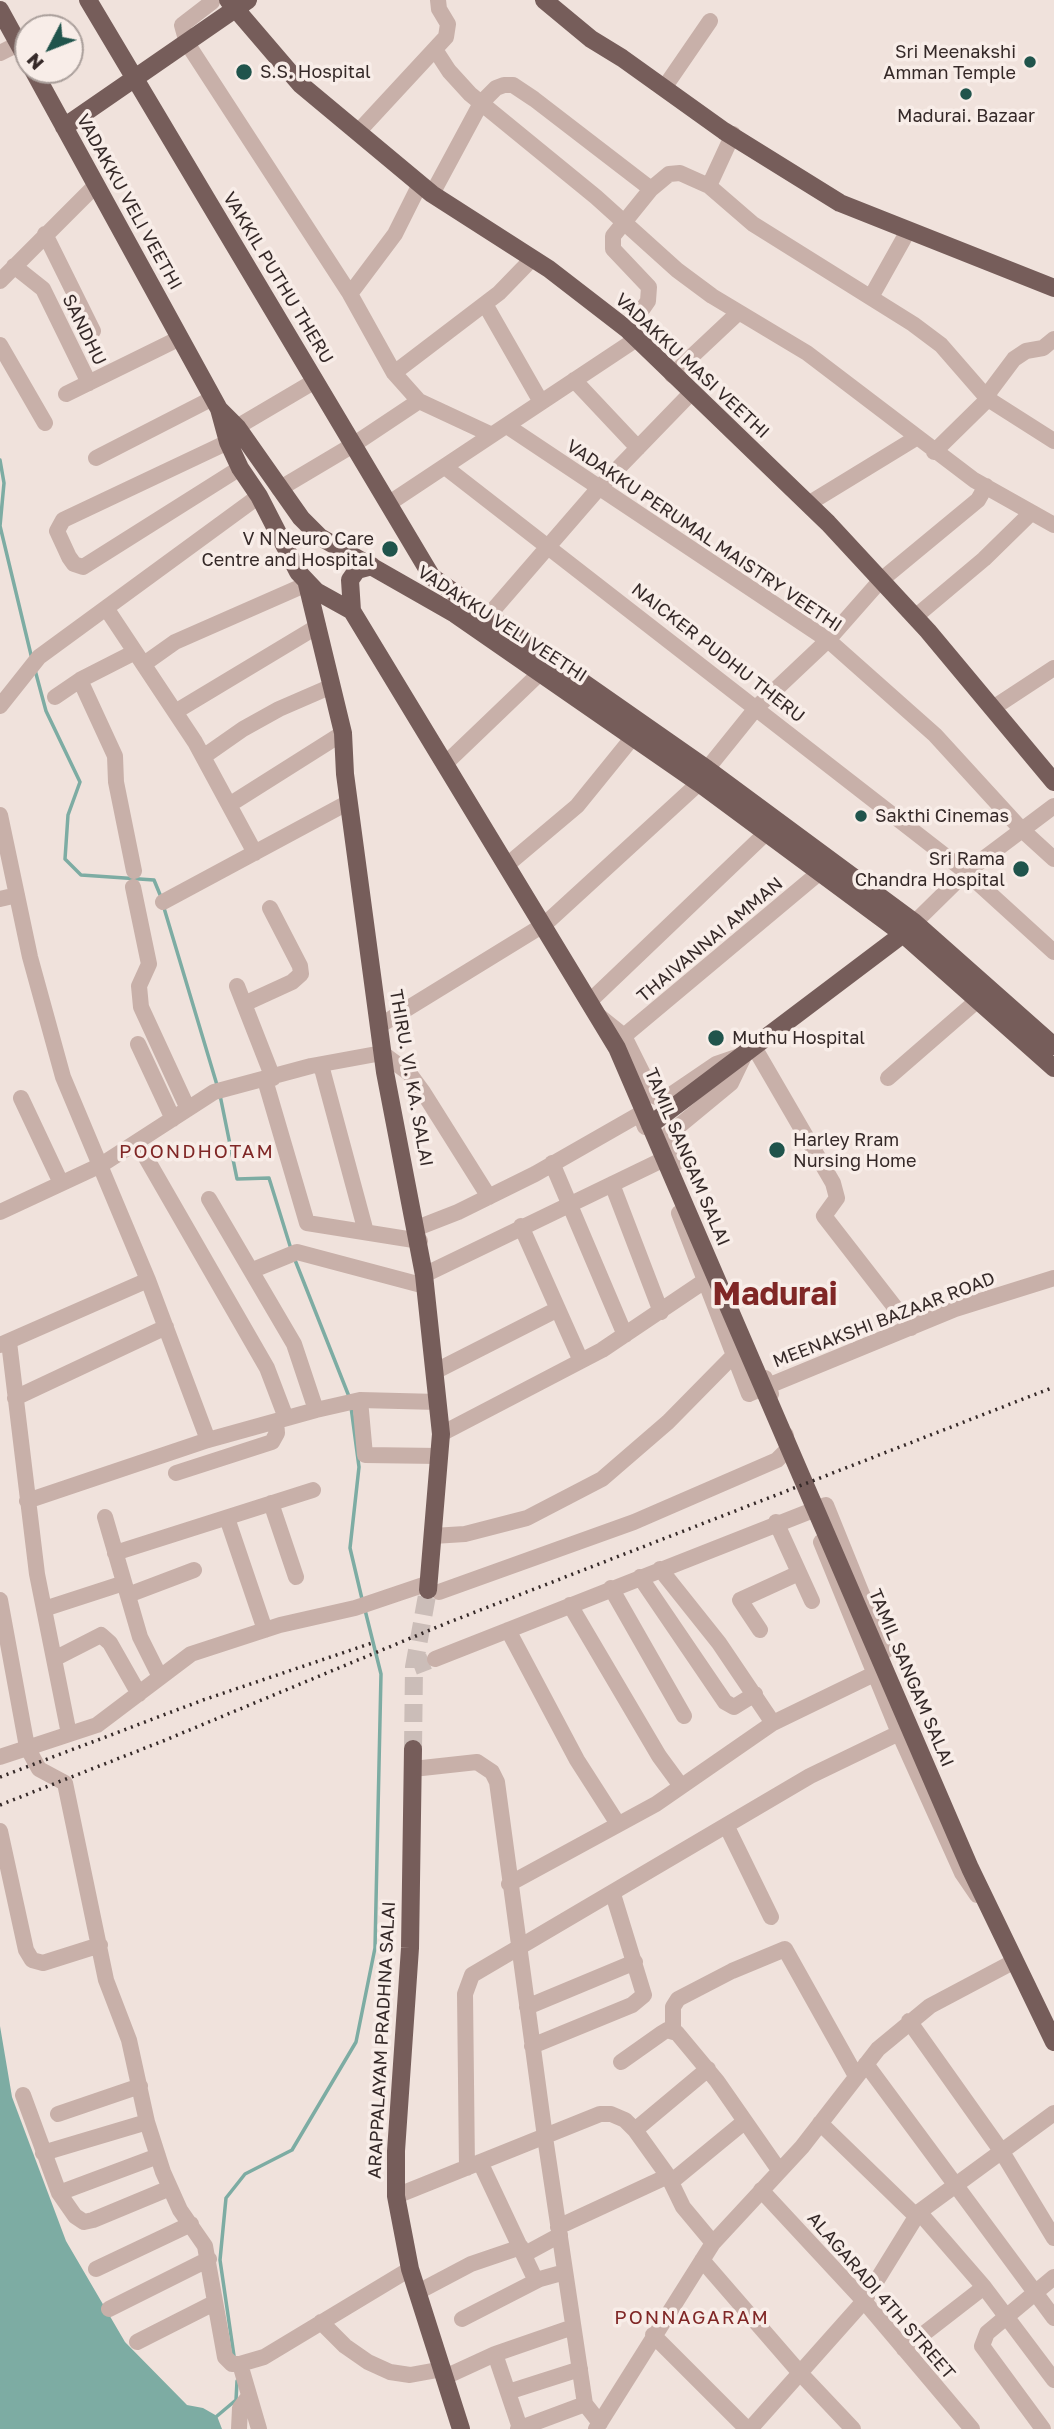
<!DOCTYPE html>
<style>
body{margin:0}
#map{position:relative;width:1054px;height:2429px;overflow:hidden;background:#f0e2dc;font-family:"Golos Text",sans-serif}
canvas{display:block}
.north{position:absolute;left:14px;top:14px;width:70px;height:70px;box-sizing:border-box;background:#f8ede8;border:2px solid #aa9f9b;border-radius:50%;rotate:228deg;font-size:19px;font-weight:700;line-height:28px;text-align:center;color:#352928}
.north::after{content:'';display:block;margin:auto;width:24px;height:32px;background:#20544c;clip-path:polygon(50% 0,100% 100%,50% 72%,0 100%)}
</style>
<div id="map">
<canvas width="1054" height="2429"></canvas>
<div class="north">N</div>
</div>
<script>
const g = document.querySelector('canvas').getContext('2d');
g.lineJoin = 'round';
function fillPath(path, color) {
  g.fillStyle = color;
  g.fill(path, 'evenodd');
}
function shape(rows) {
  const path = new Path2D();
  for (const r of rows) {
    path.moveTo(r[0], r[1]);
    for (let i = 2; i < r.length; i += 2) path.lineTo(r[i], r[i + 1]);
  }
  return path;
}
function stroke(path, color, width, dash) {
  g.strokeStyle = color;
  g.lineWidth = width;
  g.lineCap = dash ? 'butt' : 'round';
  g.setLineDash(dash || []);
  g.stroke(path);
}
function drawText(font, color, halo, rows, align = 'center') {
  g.font = font + ' "Golos Text",sans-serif';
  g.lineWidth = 7;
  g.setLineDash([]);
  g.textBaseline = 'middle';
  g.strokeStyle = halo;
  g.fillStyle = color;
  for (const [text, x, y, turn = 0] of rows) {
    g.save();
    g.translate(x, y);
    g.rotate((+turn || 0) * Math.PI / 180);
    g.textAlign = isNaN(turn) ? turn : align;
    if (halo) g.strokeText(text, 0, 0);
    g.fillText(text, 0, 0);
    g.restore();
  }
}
const water = shape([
 [0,2026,12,2097,66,2241,125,2342,187,2405,203,2408,217,2416,222,2429,0,2429]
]);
const stream = shape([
 [0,460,4,483,0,526,32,659],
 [35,670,46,711,80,782,68,815,65,859,81,875,154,880,161,897],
 [164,908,217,1085],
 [220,1095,237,1179,269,1178,291,1249],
 [295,1260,350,1399],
 [351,1407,359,1467,350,1548,362,1599],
 [234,2356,220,2260,226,2198,245,2174,292,2150,356,2042,375,1948,381,1674,365,1610],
 [217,2416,236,2400,237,2381]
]);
const minorTunnel = shape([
 [414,1667,435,1659]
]);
const majorTunnel = shape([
 [413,1749,414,1667,428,1590]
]);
const minor = shape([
 [212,2,182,25,187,43,350,294,394,373,419,401,492,435],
 [436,51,449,71,470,94,596,197,677,270,712,296,807,353,974,480,1054,525],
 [0,53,18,44],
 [664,88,710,21],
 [358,132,446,37,448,24,439,9,438,0],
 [709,186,733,134],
 [432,194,481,103,496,88,504,85,513,85,534,99,651,189],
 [45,234,93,331],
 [14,266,43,289,89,383],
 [0,281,96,185],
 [350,294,395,234,420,184],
 [871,297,908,231],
 [485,304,541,402],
 [628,330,648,301,649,287,613,249,613,236,651,189,669,174,680,173,709,186,753,224,913,324,941,345,988,399,1054,441],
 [0,345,45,423],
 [394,373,499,293,532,259],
 [672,375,738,313],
 [574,380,638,448],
 [66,394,180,338],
 [507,426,828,640,935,735,1021,829,1054,859],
 [237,427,315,381],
 [228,442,63,520,57,531,69,557,74,564,83,567,240,468],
 [934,452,988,399,990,391,1014,359,1026,351,1043,348,1054,339],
 [96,458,213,398],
 [445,467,966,872,1054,952],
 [279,489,353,445,419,401],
 [388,504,635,340],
 [808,504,916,438],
 [106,608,195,742,255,853],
 [488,616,598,489,691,393],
 [915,617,984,559,1031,513],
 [144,664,175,642,307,584],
 [80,680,115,756,116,782,134,871],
 [55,697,80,680,135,652],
 [0,706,39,657,259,496],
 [993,708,1054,668],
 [175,712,318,626],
 [203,757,243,729,279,709,332,686],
 [445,764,540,673],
 [707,769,757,707,828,640,880,581,978,500,986,486],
 [229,805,343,733],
 [0,815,30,957,63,1077,148,1280,208,1440],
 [507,865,577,806,633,737],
 [133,887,149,964,139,986,141,1007,188,1109],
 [0,899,17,895],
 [163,902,349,802],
 [907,930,966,872,1054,806],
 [237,986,273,1078],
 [590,1001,766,833],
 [244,1004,292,982,301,974,300,966,270,908],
 [599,1016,624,1036,654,1096,663,1100,716,1064,745,1054,731,1083,668,1135,667,1141,676,1163],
 [379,1026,545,924,699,783],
 [624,1036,820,872],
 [138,1044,173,1119],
 [754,1047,833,1183,837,1198,824,1216,911,1328],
 [321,1065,366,1232],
 [888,1078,979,999],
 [265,1080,307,1223,420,1241],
 [21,1098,61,1183],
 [137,1142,267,1368,286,1418],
 [552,1163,625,1335],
 [612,1184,661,1312],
 [209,1199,294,1344,316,1410],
 [0,1212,101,1165,214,1092,311,1066,382,1053,409,1073,423,1092,489,1197],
 [679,1213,749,1394,768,1386,765,1378],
 [521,1226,581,1361],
 [417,1228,458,1212,535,1174,640,1114,645,1127],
 [253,1270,297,1252,425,1286],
 [424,1275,658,1162],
 [9,1342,37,1574,69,1734],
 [0,1345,148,1280],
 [434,1372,558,1309],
 [771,1394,768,1386,955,1309,1054,1278],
 [15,1398,166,1327],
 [360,1400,365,1455,439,1456],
 [441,1434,602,1350,706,1280],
 [176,1473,272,1442,277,1433,276,1421],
 [27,1501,208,1440,316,1410,360,1400,438,1402],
 [271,1503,296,1577],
 [105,1517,140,1637,159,1675],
 [227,1518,265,1630],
 [776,1522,812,1601],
 [433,1536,465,1534,527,1518,602,1479,668,1422,735,1354],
 [821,1542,899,1733,962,1873,977,1895],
 [115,1553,313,1490],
 [660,1569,719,1643,773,1723],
 [640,1577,725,1702,734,1707,755,1694],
 [611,1588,684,1716],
 [439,1592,634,1522,777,1460,787,1450,786,1435],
 [128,1595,194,1570],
 [0,1600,27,1747,39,1769,65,1783,106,1980,129,2040,147,2122,163,2172,180,2210,205,2246,225,2357,232,2364,240,2364,264,2357,410,2269],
 [570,1605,659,1756,681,1786],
 [44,1609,124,1583],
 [508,1630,577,1760,618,1824],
 [760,1630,740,1600,799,1573],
 [54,1659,101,1635,110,1643,139,1694],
 [435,1659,826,1505,885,1651],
 [0,1757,97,1725,191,1654,280,1625,355,1608,429,1583],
 [413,1769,477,1762,492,1772,497,1782,545,2137,585,2404,600,2423],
 [727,1827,771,1917],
 [0,1831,26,1950,32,1960,43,1963,100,1945],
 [509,1884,656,1804,773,1723,874,1674],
 [527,2007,635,1962],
 [909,2021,1002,2152,1054,2238],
 [673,2031,673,2007,678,1999,732,1971,785,1949,856,2076],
 [532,2046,632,2005,644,1995,613,1894],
 [621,2062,662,2033,667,2030,677,2033,717,2081,779,2170],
 [866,2064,1054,2318],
 [23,2095,59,2193,75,2216,84,2222,93,2220,170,2188],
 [58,2114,140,2086],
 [820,2123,916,2216],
 [635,2130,708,2069],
 [43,2153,147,2122],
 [480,2162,536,2281],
 [467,2168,465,1994,472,1975,810,1776,899,1733],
 [671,2182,744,2122],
 [761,2190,864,2301,972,2429],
 [59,2193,158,2156],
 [396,2196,600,2114,611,2114,625,2120,635,2130,668,2176,683,2207,713,2243],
 [919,2212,984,2287,1054,2380],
 [558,2227,668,2176],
 [525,2254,560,2235],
 [702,2260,800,2373,853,2429],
 [96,2269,191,2224],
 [418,2292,471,2264,521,2247],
 [109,2309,209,2259],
 [462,2319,540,2279,565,2272],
 [321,2322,345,2346,368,2362,390,2372,410,2375,443,2369],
 [653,2335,747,2429],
 [137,2342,214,2303],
 [904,2349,984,2287],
 [495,2354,520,2428],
 [240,2364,259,2429],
 [445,2377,495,2354,573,2327],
 [508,2392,580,2369],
 [239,2429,240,2408,249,2396],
 [518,2429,585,2404],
 [596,2429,713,2243,802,2147,878,2049,930,2006,1013,1962],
 [750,2429,864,2301,919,2212,1054,2113],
 [1043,2429,982,2346,987,2333,1054,2277]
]);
const major = shape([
 [88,0,432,577,707,769,914,922,1054,1046],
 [228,0,300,84,432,194,549,269,628,330,828,523,928,631,1054,782],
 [544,0,591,39,622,58,724,131,840,203,1054,288],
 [0,10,28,61],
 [33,70,219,409,237,427,301,518,320,537,455,614,699,783,903,934,1054,1068],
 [64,127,248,0],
 [219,409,228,442,240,468,259,496,298,572,316,591,352,611],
 [372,566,357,570,350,580,352,611,617,1048,970,1868,1054,2042],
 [307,584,343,733,345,774,385,1072,424,1275,441,1434,428,1590],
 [650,1125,903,934],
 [413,1749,410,1948,396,2151,396,2196,410,2269,461,2429]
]);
const rail = shape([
 [0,1777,203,1700,372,1643],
 [0,1805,163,1741,447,1623,1054,1387]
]);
const markers = [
 [1030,62,7,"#20544c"],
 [244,72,9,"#20544c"],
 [966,94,7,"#20544c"],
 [390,549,9,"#20544c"],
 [861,816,7,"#20544c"],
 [1021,869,9,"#20544c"],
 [716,1038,9,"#20544c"],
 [777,1150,9,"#20544c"]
];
const poiNames = [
 ["Sri Meenakshi",1016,52,"right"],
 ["Amman Temple",1016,73,"right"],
 ["S.S. Hospital",260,72],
 ["Madurai. Bazaar",966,116,"center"],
 ["V N Neuro Care",374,539,"right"],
 ["Centre and Hospital",374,560,"right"],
 ["Sakthi Cinemas",875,816],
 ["Sri Rama",1005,859,"right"],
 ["Chandra Hospital",1005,880,"right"],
 ["Muthu Hospital",732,1038],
 ["Harley Rram",793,1140],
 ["Nursing Home",793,1161]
];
const streetNames = [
 ["VADAKKU VELI VEETHI",129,202,61],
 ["VAKKIL PUTHU THERU",278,278,59],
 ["SANDHU",84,330,64],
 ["VADAKKU MASI VEETHI",692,366,43],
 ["VADAKKU PERUMAL MAISTRY VEETHI",704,536,34],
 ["VADAKKU VELI VEETHI",502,624,33],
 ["NAICKER PUDHU THERU",718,653,38],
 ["THAIVANNAI AMMAN",710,940,-40],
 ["THIRU. VI. KA. SALAI",411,1078,80],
 ["TAMIL SANGAM SALAI",687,1157,67],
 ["MEENAKSHI BAZAAR ROAD",884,1320,-21],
 ["TAMIL SANGAM SALAI",911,1678,67],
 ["ARAPPALAYAM PRADHNA SALAI",382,2040,-87],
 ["ALAGARADI 4TH STREET",881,2296,49]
];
const neighbourhoodNames = [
 ["POONDHOTAM",197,1152],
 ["PONNAGARAM",692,2318]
];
const townNames = [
 ["Madurai",775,1295]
];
fillPath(water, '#7daca3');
stroke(stream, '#7daca3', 3.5);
stroke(minorTunnel, '#cbbdb8', 16, [16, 8]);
stroke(majorTunnel, '#cbbdb8', 18, [18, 9]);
stroke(minor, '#c8b0a9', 16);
stroke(major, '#765d5a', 18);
stroke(rail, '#352928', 3.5, [2, 5]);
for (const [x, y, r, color] of markers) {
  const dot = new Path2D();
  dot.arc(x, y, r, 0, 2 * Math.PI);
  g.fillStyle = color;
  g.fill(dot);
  stroke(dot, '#f8ede8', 2.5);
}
drawText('18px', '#352928', '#f8ede8', poiNames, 'left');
drawText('18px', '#352928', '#f8ede8', streetNames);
g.letterSpacing = '2px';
drawText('19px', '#802726', '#f8ede8', neighbourhoodNames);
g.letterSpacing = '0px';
drawText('bold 32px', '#802726', '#f8ede8', townNames);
</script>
